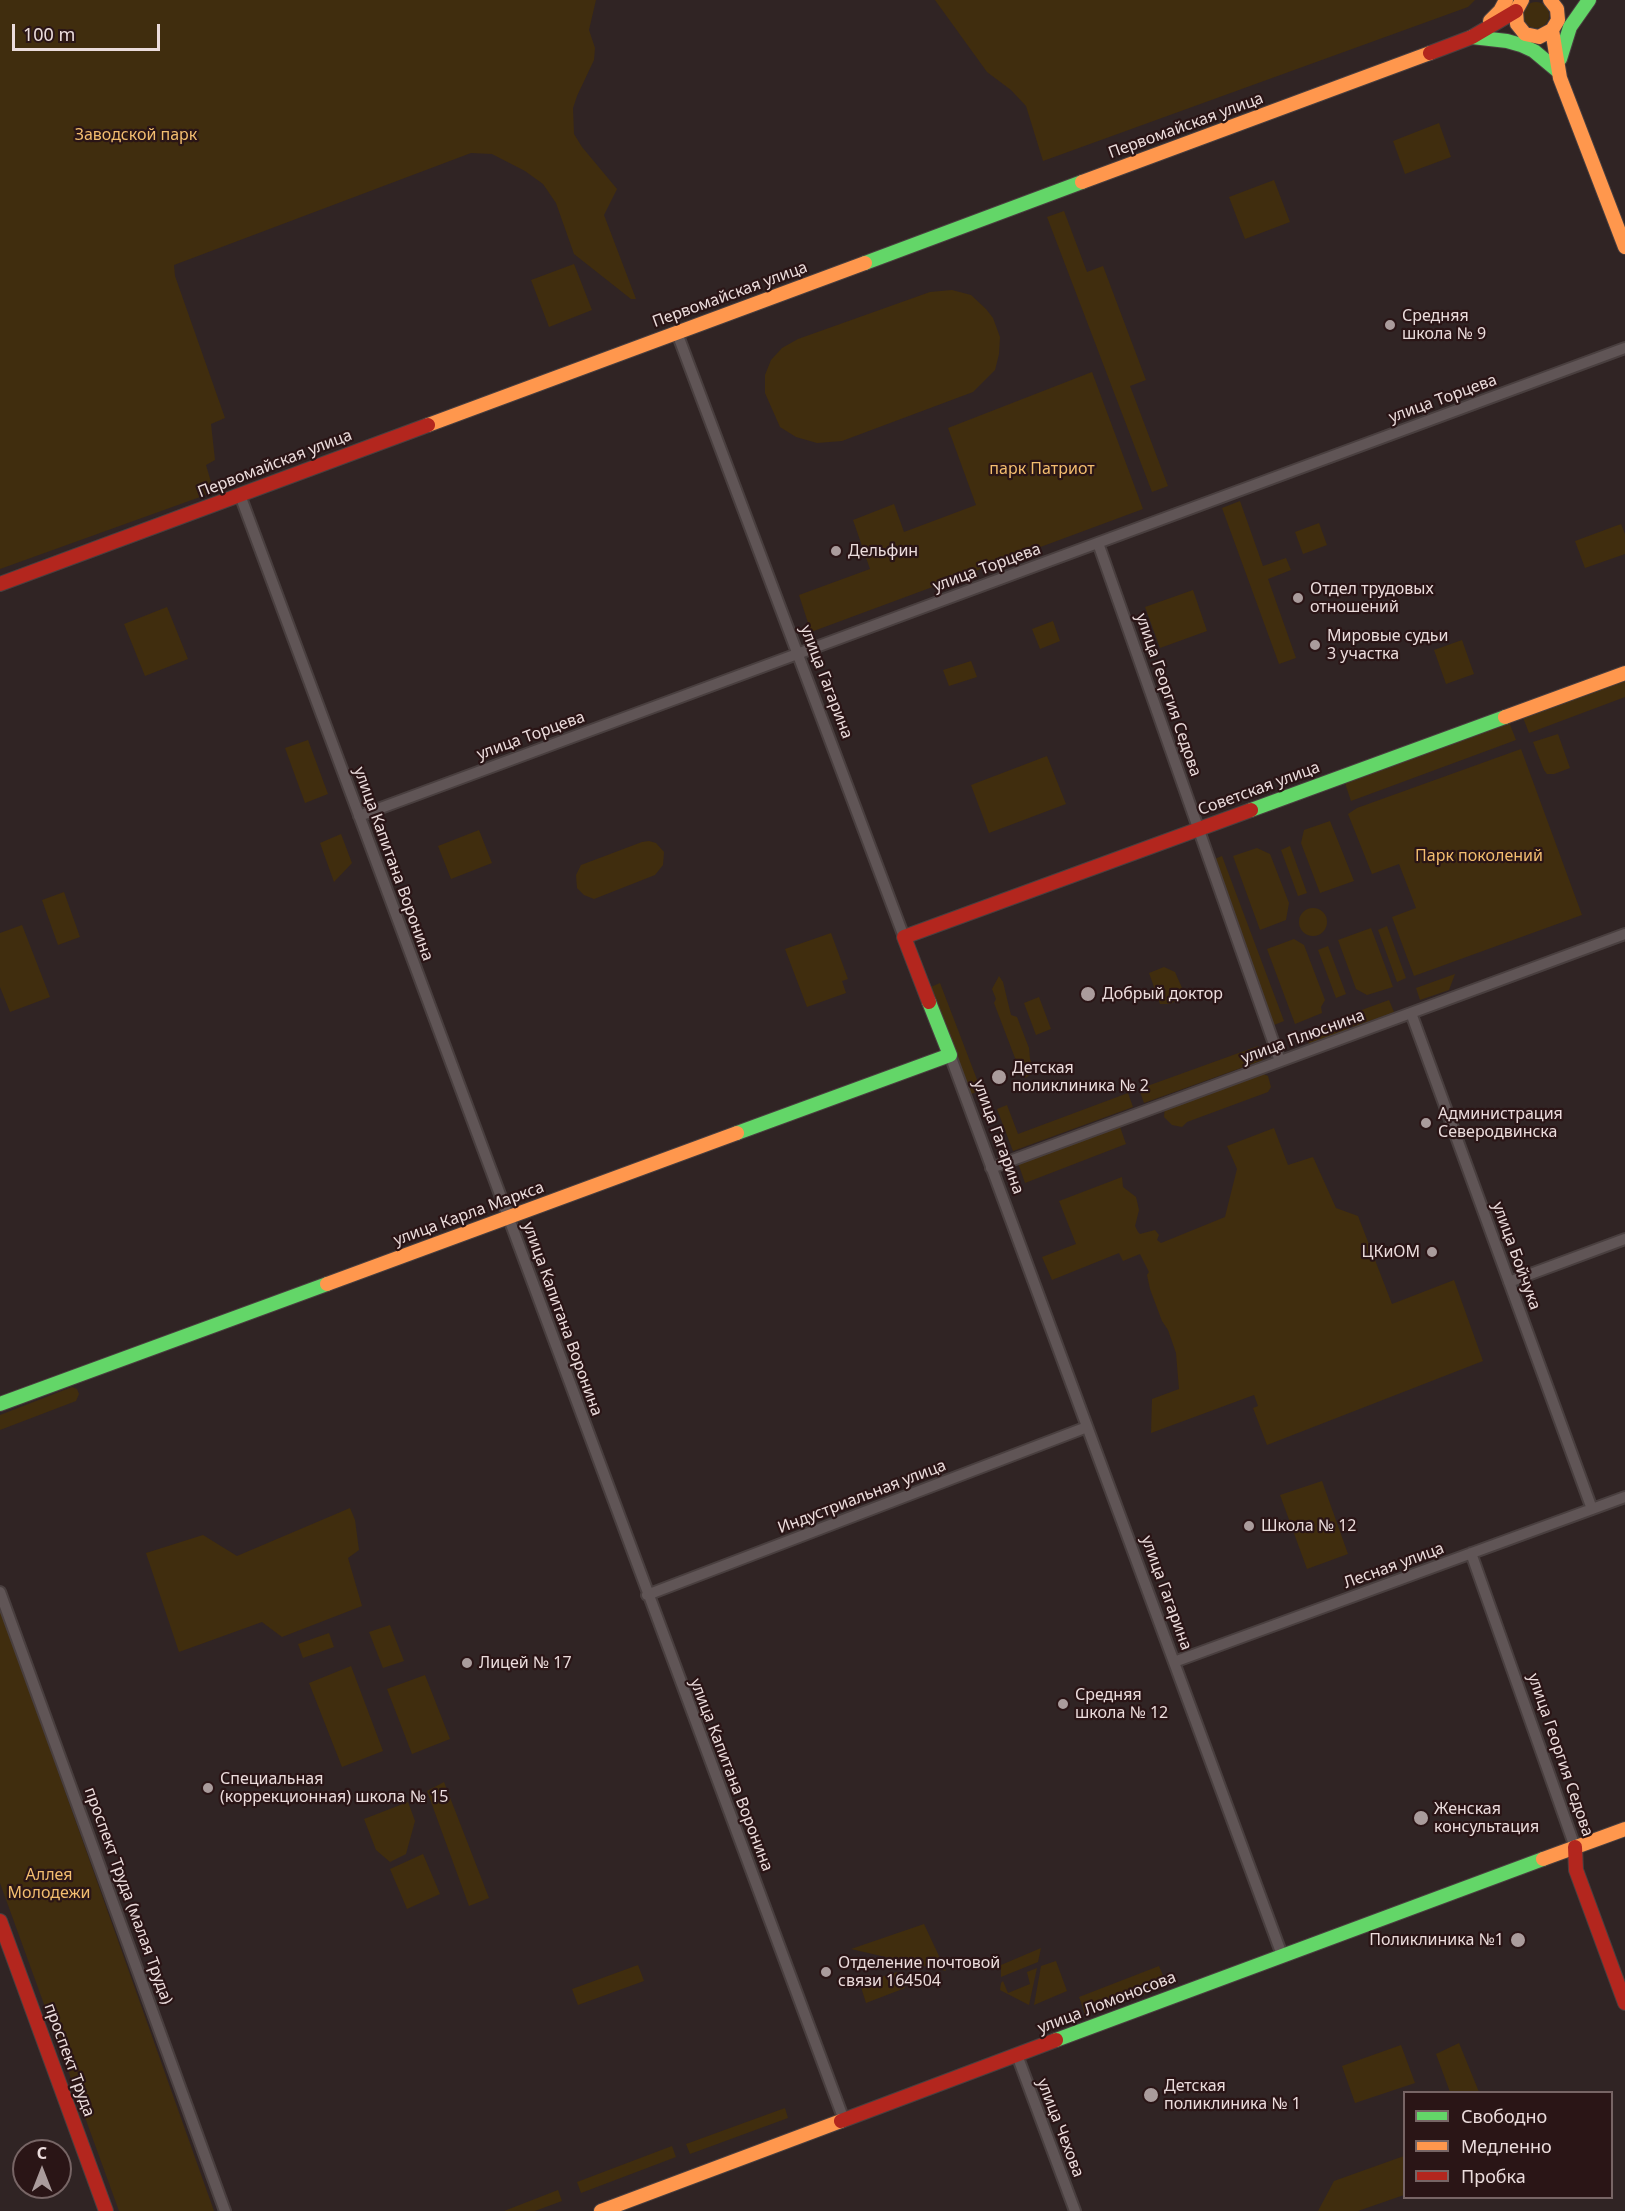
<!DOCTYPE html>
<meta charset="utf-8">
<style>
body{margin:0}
#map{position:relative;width:1625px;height:2211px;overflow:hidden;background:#302424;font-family:"Noto Sans",sans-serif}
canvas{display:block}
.legend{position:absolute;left:1403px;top:2091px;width:210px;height:108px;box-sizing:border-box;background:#2a1516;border:2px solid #776565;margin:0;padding:8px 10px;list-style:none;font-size:18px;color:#ebdcdc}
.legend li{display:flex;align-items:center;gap:12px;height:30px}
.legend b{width:30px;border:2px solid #776565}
.north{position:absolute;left:12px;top:2139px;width:60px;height:60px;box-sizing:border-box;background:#2a1516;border:2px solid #776565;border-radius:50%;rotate:0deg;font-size:16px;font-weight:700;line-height:24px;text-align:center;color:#ebdcdc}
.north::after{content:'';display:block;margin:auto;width:21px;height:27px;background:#aa9c9c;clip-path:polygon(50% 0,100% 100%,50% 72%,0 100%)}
.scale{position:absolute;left:12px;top:24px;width:148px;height:27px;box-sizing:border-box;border:3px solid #ebdcdc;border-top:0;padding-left:8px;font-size:18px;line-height:21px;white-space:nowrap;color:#ebdcdc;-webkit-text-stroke:4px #2a1516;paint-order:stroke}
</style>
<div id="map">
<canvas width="1625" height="2211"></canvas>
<ul class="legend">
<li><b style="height:8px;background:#63d668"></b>Свободно</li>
<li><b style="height:8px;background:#ff974d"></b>Медленно</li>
<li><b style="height:8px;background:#b3261e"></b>Пробка</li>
</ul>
<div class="north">С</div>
<div class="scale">100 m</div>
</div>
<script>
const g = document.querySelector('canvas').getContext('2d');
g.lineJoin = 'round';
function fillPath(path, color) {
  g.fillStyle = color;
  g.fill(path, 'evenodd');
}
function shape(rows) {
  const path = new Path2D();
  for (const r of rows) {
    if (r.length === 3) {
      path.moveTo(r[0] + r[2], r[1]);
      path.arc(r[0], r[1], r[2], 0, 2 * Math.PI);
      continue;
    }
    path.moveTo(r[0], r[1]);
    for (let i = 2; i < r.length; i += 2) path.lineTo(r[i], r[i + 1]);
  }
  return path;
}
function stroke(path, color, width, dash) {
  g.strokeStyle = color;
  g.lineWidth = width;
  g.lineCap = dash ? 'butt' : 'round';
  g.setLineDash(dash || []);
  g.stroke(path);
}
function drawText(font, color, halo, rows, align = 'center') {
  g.font = font + ' "Noto Sans",sans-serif';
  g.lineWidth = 4.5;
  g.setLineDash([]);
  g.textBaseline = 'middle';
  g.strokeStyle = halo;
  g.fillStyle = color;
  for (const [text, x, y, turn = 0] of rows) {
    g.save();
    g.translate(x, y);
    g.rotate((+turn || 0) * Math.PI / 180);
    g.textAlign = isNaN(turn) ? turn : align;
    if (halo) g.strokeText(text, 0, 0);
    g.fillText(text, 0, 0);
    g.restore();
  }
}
const green = shape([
 [0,0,596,0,589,30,595,48,594,60,577,96,573,108,574,134,582,147,617,189,604,215,636,299,631,299,574,254,556,203,543,184,525,171,492,154,471,153,174,265,175,276,225,418,211,424,215,460,206,465,214,492,0,569],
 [935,0,1475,0,1468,7,1043,161,1026,106,1011,90,987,72],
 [1536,15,13],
 [1439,123,1451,157,1405,174,1393,141],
 [1274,180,1290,222,1245,239,1229,197],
 [1064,211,1087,272,1103,266,1146,380,1130,386,1168,486,1152,492,1047,217],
 [574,264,592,310,549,327,531,280],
 [952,290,971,295,986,309,993,318,1000,337,999,354,995,370,973,392,842,441,817,443,796,437,780,427,765,393,765,375,771,360,782,348,798,339,930,292],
 [1092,372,1143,509,811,632,799,595,870,569,853,520,894,504,904,532,976,505,948,428],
 [1240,501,1263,566,1286,558,1291,570,1268,579,1296,658,1279,664,1222,508],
 [1319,523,1327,545,1303,554,1295,532],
 [1621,524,1625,534,1625,554,1585,568,1575,541],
 [1193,590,1207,631,1160,648,1145,607],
 [167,607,188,659,145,676,124,624],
 [1053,621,1060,641,1040,649,1032,629],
 [1462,640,1474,674,1446,684,1434,650],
 [971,661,977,677,949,686,943,670],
 [1625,677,1625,697,1529,733,1522,715],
 [1509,722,1516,740,1351,801,1345,783],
 [1558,734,1570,768,1554,774,1547,774,1544,770,1533,742],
 [308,740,328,794,305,803,285,748],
 [1521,749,1582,915,1414,976,1392,917,1416,908,1399,864,1372,874,1348,814,1357,808],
 [1047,756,1066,804,989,833,971,785],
 [1330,821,1354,881,1320,893,1301,843,1304,830],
 [479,830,492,863,451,879,438,846],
 [341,834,352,863,334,882,320,843],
 [649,841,656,843,664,852,663,865,655,875,594,899,584,895,577,888,576,875,581,865,642,842],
 [1290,846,1307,893,1298,896,1281,850],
 [1257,848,1270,854,1289,903,1286,920,1260,930,1233,856],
 [1222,856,1284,1021,1274,1025,1212,860],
 [64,892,80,937,58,945,42,900],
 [1313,922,14],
 [22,925,50,997,10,1012,0,987,0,933],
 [1387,926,1406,978,1397,982,1378,930],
 [1371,928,1393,987,1367,995,1356,989,1338,940],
 [831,933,848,979,842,981,846,993,807,1007,785,949],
 [1294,939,1304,945,1325,1000,1321,1007,1322,1013,1295,1024,1267,949],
 [1328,946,1346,994,1336,998,1318,950],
 [1164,967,1175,972,1182,988,1176,1001,1170,1004,1160,1004,1149,973],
 [1455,974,1449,990,1420,1000,1416,988],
 [999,976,1003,982,1011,1015,1017,1017,1029,1048,1030,1059,1035,1072,1025,1078,1015,1058,994,1003,996,999,992,989],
 [940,983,981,1090,969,1095,959,1069,960,1063,931,987],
 [1039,997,1051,1029,1036,1035,1024,1003],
 [1389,1000,1394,1012,1353,1027,1348,1015],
 [1344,1017,1349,1029,1309,1044,1305,1031],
 [1258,1046,1263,1060,1144,1103,1139,1089],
 [1259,1072,1268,1076,1271,1087,1268,1092,1187,1122,1182,1127,1172,1125,1164,1117,1165,1107],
 [1128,1093,1133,1107,1013,1151,997,1109,1007,1105,1018,1134],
 [1119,1124,1126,1144,1025,1183,1018,1163],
 [1274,1128,1288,1165,1313,1157,1336,1208,1358,1216,1392,1304,1454,1280,1483,1361,1267,1445,1253,1408,1258,1406,1254,1395,1151,1433,1152,1399,1179,1389,1176,1353,1168,1330,1162,1321,1150,1289,1147,1275,1149,1272,1140,1254,1123,1261,1119,1253,1052,1280,1042,1257,1076,1244,1059,1201,1122,1177,1123,1187,1136,1197,1139,1210,1135,1226,1138,1232,1140,1234,1155,1230,1159,1235,1157,1240,1161,1243,1225,1217,1237,1169,1227,1146],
 [72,1387,77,1389,79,1394,76,1401,0,1430,0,1415],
 [1322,1481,1348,1554,1307,1569,1280,1495],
 [350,1508,355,1520,359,1550,348,1558,362,1606,282,1637,262,1622,179,1652,146,1553,203,1535,237,1556],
 [0,1608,214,2211,119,2211,0,1883],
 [390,1625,404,1661,383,1668,369,1632],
 [329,1633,334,1647,303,1658,298,1644],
 [351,1666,383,1751,342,1767,309,1683],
 [425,1675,450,1739,412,1754,387,1689],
 [444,1782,489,1898,469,1906,427,1791],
 [408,1802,415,1821,406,1854,390,1862,376,1850,364,1819],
 [423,1854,440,1894,407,1909,390,1869],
 [924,1924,946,1971,851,1949],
 [1041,1948,1038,1962,1001,1977,1001,1965],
 [1056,1961,1067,1991,1034,2005,1041,1966],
 [638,1965,644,1981,578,2005,572,1989],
 [1159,1966,1166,1983,1144,1995,1085,2014,1079,1997],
 [1037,1968,1029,2005,1000,1990,1001,1983,1003,1981,1008,1993,1030,1984,1027,1972],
 [897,1972,905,1988,866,2003,860,1984],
 [1459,2043,1479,2092,1450,2092,1436,2054],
 [1401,2045,1415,2083,1355,2103,1342,2066],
 [785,2108,788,2118,690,2154,686,2144],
 [672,2146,676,2157,581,2193,577,2182],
 [1404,2156,1404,2195,1358,2211,1318,2211,1334,2181],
 [558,2190,562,2201,535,2211,504,2211]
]);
const street = shape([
 [677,333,904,937],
 [240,495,844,2120],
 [1098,543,1280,1061],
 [359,816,1625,348],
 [1411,1013,1592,1509],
 [950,1055,1282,1955],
 [991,1168,1625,934],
 [1509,1282,1625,1239],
 [1471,1553,1575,1847],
 [0,1592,225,2211],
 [647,1595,1087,1427],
 [1174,1662,1625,1497],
 [1017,2055,1075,2211]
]);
const fast = shape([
 [1472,37,1507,41,1521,45,1534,51,1558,71],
 [1560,59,1570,27,1589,0],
 [865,263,1082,182],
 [1251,810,1505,717],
 [737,1133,950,1055,929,1002],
 [0,1404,327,1284],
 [1056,2040,1543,1859]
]);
const slow = shape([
 [1522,0,1516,11,1517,24,1525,34,1539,37,1552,30,1558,20,1557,9,1550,0],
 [1490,21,1500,11,1506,0],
 [1552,30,1560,78,1625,247],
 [1082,182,1430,53],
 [428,425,865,263],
 [1505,717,1625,673],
 [327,1284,737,1133],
 [1543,1859,1625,1829],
 [601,2211,841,2121]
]);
const jam = shape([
 [1430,53,1472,37,1516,11],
 [0,584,428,425],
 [929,1002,904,937,1251,810],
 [1575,1847,1576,1870,1625,2003],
 [0,1921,106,2211],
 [841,2121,1056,2040]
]);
const markers = [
 [1390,325,6,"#aa9c9c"],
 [836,551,6,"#aa9c9c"],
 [1298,598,6,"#aa9c9c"],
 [1315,645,6,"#aa9c9c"],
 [1088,994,8,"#aa9c9c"],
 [999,1077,8,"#aa9c9c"],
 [1426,1123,6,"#aa9c9c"],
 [1432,1252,6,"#aa9c9c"],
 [1249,1526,6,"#aa9c9c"],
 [467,1663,6,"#aa9c9c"],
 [1063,1704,6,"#aa9c9c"],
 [208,1788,6,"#aa9c9c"],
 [1421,1818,8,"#aa9c9c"],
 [1518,1940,8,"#aa9c9c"],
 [826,1972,6,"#aa9c9c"],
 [1151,2095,8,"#aa9c9c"]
];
const streetNames = [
 ["Первомайская улица",1186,126,-20],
 ["Первомайская улица",730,295,-20],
 ["улица Торцева",1443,399,-20],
 ["Первомайская улица",275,464,-21],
 ["улица Торцева",987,568,-20],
 ["улица Гагарина",826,682,69],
 ["улица Георгия Седова",1168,695,71],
 ["улица Торцева",531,736,-20],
 ["Советская улица",1259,789,-20],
 ["улица Капитана Воронина",393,864,70],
 ["улица Плюснина",1303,1037,-20],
 ["улица Гагарина",998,1137,70],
 ["улица Карла Маркса",469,1214,-20],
 ["улица Бойчука",1516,1256,70],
 ["улица Капитана Воронина",562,1319,70],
 ["Индустриальная улица",862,1497,-21],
 ["Лесная улица",1394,1566,-20],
 ["улица Гагарина",1166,1593,70],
 ["улица Георгия Седова",1560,1755,71],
 ["улица Капитана Воронина",731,1775,69],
 ["проспект Труда (малая Труда)",128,1896,70],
 ["улица Ломоносова",1107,2003,-21],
 ["проспект Труда",69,2060,70],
 ["улица Чехова",1060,2128,69]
];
const parkNames = [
 ["Заводской парк",136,135],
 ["парк Патриот",1042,469],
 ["Парк поколений",1479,856],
 ["Аллея",49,1875],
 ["Молодежи",49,1893]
];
const poiNames = [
 ["Средняя",1402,316],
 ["школа № 9",1402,334],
 ["Дельфин",848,551],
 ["Отдел трудовых",1310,589],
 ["отношений",1310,607],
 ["Мировые судьи",1327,636],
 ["3 участка",1327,654],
 ["Добрый доктор",1102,994],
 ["Детская",1012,1068],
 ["поликлиника № 2",1012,1086],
 ["Администрация",1438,1114],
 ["Северодвинска",1438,1132],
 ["ЦКиОМ",1420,1252,"right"],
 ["Школа № 12",1261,1526],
 ["Лицей № 17",479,1663],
 ["Средняя",1075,1695],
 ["школа № 12",1075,1713],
 ["Специальная",220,1779],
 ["(коррекционная) школа № 15",220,1797],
 ["Женская",1434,1809],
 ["консультация",1434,1827],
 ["Поликлиника №1",1504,1940,"right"],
 ["Отделение почтовой",838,1963],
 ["связи 164504",838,1981],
 ["Детская",1164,2086],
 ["поликлиника № 1",1164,2104]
];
fillPath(green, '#402d0e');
stroke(street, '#493f3f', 14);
stroke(fast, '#493f3f', 16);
stroke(slow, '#493f3f', 16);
stroke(jam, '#493f3f', 16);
stroke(street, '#605556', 10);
stroke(fast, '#63d668', 14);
stroke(slow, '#ff974d', 14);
stroke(jam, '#b3261e', 14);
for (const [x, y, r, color] of markers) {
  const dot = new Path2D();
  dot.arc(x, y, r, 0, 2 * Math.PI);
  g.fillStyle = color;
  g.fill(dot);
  stroke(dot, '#2a1516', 2);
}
drawText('16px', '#ebdcdc', '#2a1516', streetNames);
drawText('16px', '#f3bd6f', '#2a1516', parkNames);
drawText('16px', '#ebdcdc', '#2a1516', poiNames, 'left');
</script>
